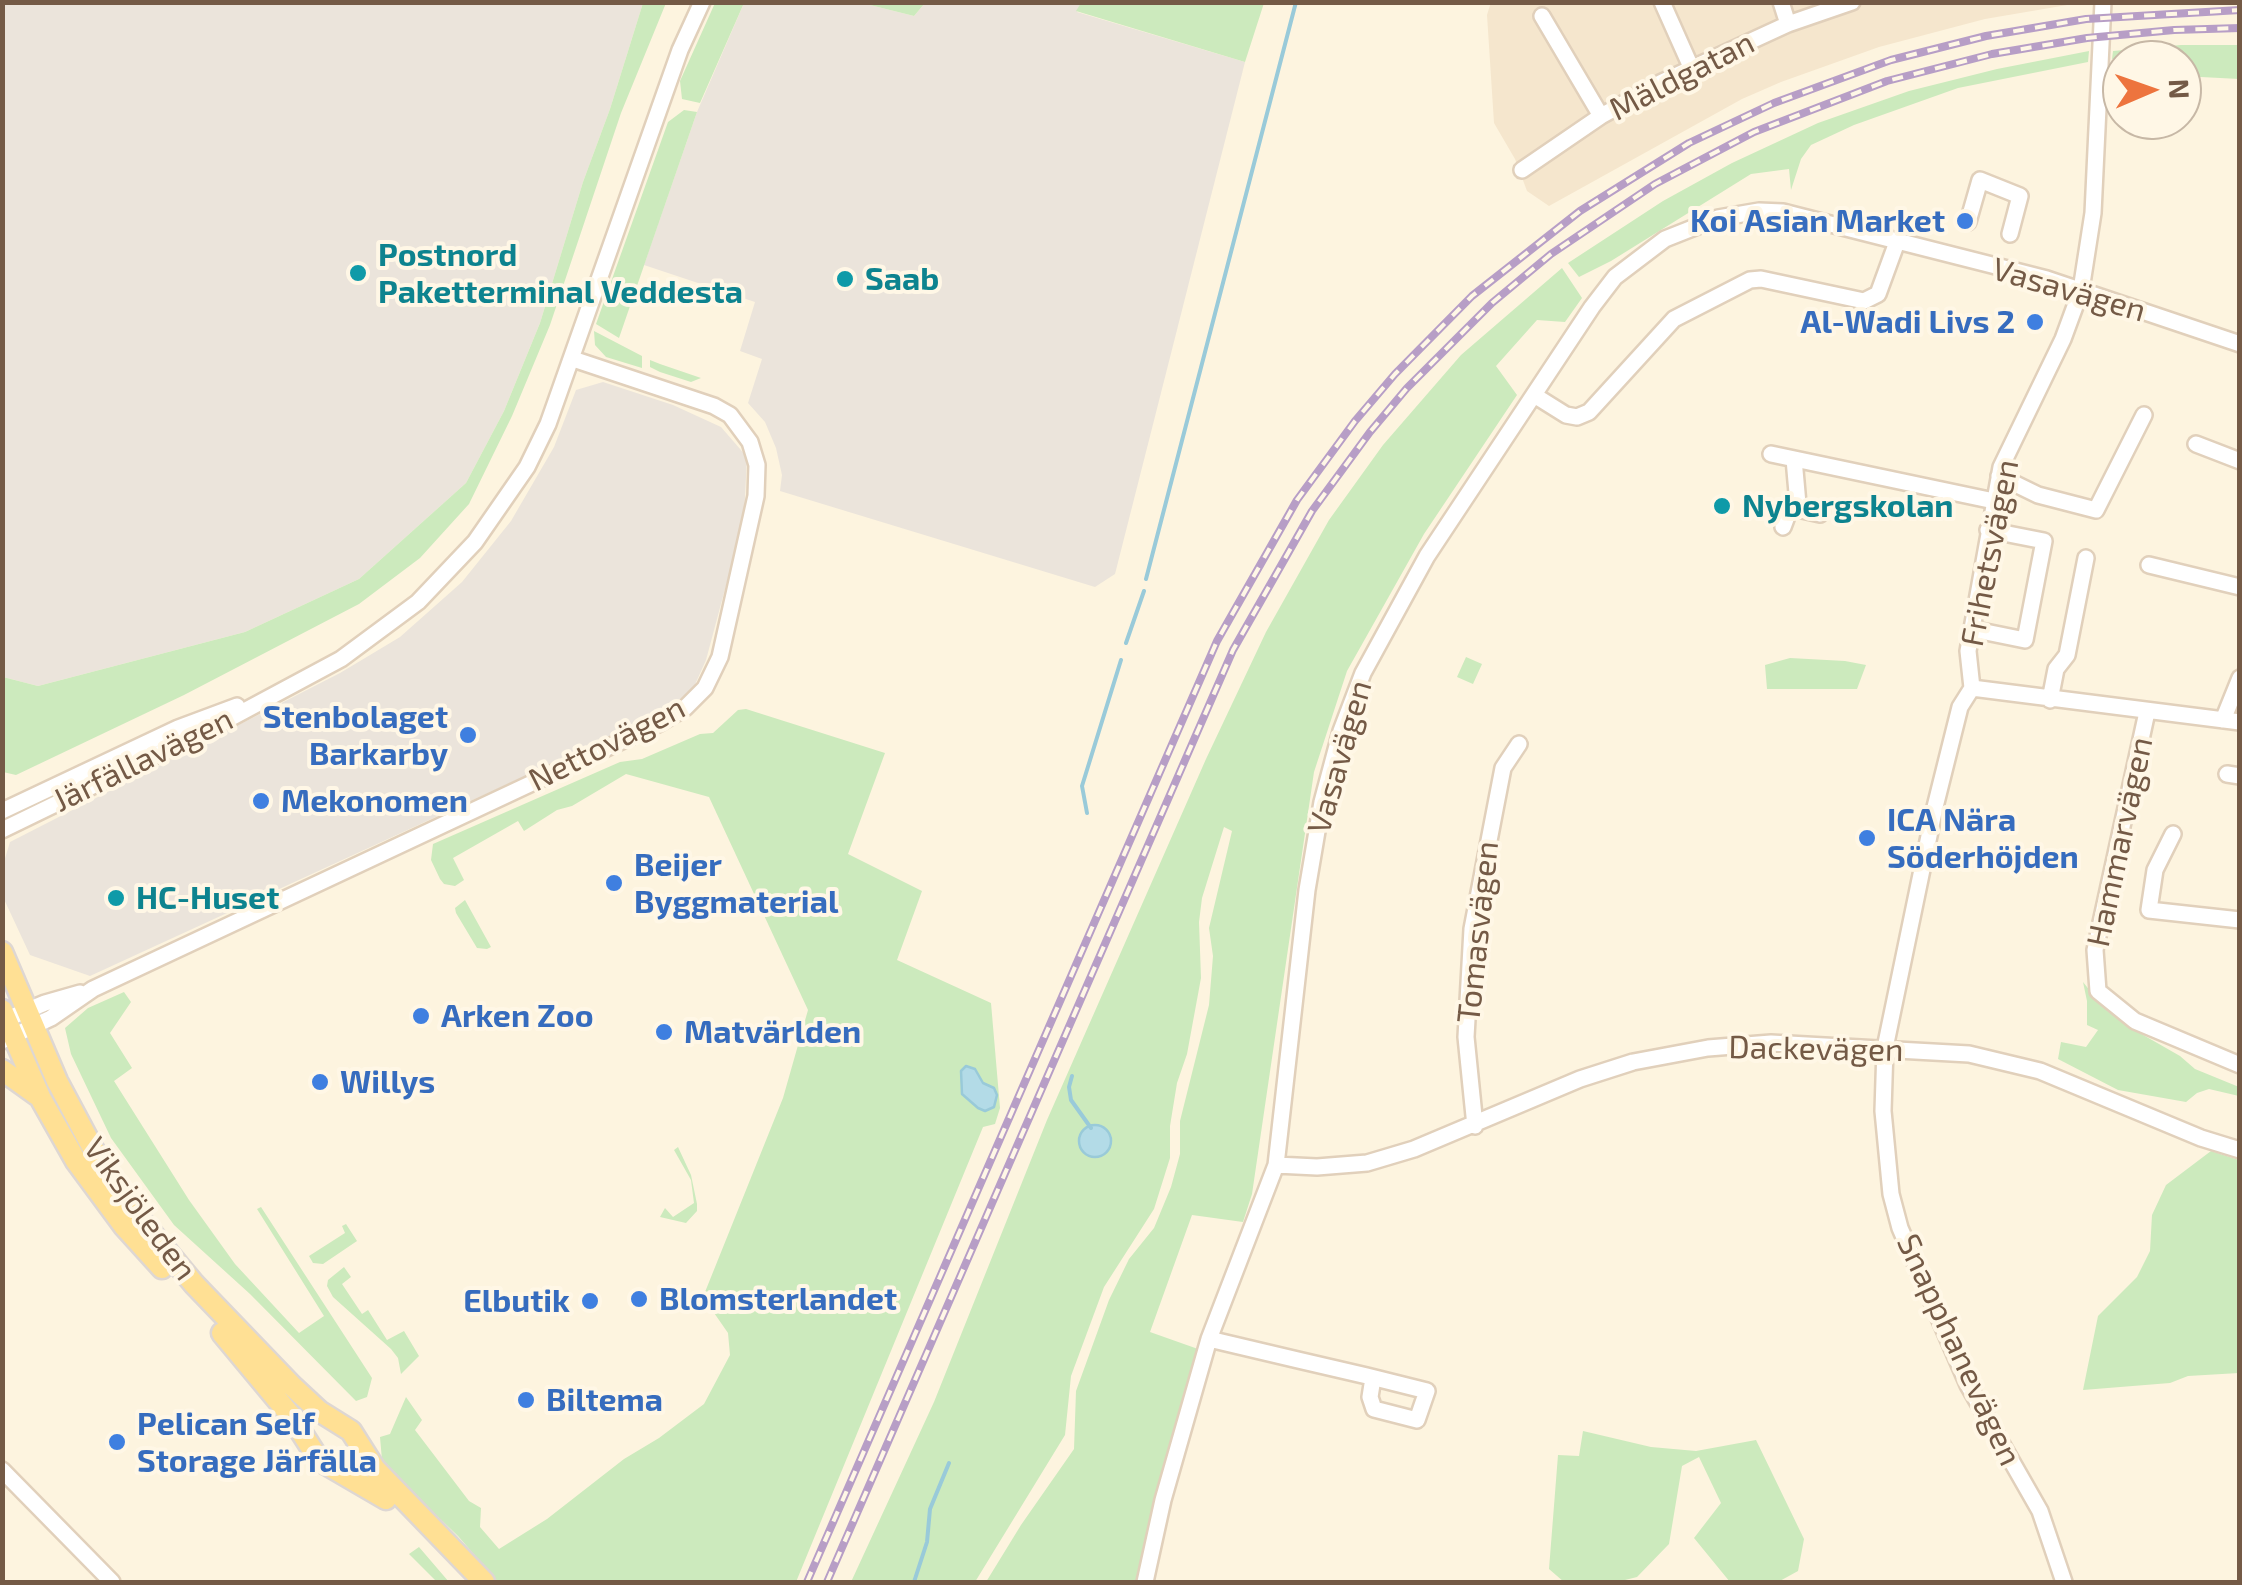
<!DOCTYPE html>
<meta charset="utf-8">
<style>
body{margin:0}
#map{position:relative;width:2242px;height:1585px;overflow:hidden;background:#fdf4df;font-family:"Exo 2",sans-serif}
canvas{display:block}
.frame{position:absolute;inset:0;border:5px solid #745a46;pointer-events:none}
.north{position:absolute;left:2102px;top:40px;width:100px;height:100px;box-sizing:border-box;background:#fff7e6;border:2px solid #c7b8a6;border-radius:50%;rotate:88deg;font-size:28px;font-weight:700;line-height:40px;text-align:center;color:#745a46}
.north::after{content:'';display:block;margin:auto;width:35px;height:45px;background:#ed743e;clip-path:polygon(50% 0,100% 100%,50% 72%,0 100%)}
</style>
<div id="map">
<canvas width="2242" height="1585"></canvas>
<div class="frame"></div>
<div class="north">N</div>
</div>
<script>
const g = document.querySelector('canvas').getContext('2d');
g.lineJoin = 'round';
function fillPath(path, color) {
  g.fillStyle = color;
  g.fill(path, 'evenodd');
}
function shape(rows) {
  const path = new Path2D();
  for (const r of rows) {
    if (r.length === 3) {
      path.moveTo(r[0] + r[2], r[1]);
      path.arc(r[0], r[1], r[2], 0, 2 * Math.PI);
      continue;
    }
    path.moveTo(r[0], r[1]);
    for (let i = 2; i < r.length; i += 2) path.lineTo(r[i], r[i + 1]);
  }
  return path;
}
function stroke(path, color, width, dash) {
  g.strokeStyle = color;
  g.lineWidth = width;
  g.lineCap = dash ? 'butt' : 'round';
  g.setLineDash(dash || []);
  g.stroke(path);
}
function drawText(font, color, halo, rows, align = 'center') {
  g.font = font + ' "Exo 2",sans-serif';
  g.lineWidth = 8;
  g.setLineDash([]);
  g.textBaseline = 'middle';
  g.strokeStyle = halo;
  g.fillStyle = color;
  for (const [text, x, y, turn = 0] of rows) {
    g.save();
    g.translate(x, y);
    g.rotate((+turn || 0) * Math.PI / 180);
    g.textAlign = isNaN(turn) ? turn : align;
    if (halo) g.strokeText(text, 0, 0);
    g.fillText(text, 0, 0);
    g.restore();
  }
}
const residential = shape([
 [1491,2,2079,3,1985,19,1879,47,1781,82,1742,99,1549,206,1527,191,1515,159,1494,123,1487,15]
]);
const industrial = shape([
 [2,3,643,3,610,109,583,182,540,323,504,411,466,483,359,579,245,632,38,686,3,677],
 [744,3,862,3,914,16,925,3,1081,3,1077,12,1245,62,1115,574,1095,587,780,491,782,475,776,448,765,422,748,403,762,359,740,351,755,302,644,265,697,112],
 [603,382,673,405,721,427,747,457,744,518,706,660,693,689,662,713,90,976,30,955,3,897,3,865,10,842,340,673,400,637,462,582,511,521,554,447,576,390]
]);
const green = shape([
 [643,3,666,3,621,113,550,325,512,416,469,504,420,558,359,604,184,695,16,775,3,772,3,677,38,686,245,632,359,579,466,483,504,411,540,323,583,182,610,109],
 [715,3,744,3,700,103,682,99,680,81],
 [862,3,925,2,925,3,914,16],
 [1081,3,1264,2,1264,3,1245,62,1076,11],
 [2181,45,2239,45,2239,79,2182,76,2182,60,2145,60,2139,57,2112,59,2113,51],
 [2089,51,2088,62,1958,88,1854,125,1811,145,1801,159,1791,190,1789,169,1751,174,1611,261,1579,277,1568,263,1663,201,1732,163,1818,123,1909,91,1997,69],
 [684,110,697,112,619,338,596,324,668,122],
 [1562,268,1582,298,1565,322,1537,320,1496,366,1517,395,1424,534,1347,671,1314,772,1252,1194,1243,1222,1192,1215,1150,1332,1198,1349,1151,1521,1139,1582,986,1582,1021,1525,1074,1449,1076,1391,1109,1300,1129,1259,1154,1228,1171,1187,1180,1154,1180,1121,1209,1005,1213,956,1209,928,1232,831,1224,827,1202,898,1199,922,1201,978,1187,1054,1177,1083,1170,1126,1170,1158,1154,1209,1104,1287,1071,1376,1065,1435,975,1582,851,1582,934,1402,1047,1120,1206,759,1266,632,1329,520,1383,445,1461,355],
 [594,331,642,356,642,368,606,357,595,345],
 [650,360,660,364,701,378,691,382,660,372,650,367],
 [1466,657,1482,664,1473,684,1457,677],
 [1790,658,1845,661,1866,665,1857,689,1767,689,1765,665],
 [746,709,885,753,848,854,922,891,897,960,991,1003,1000,1108,995,1124,983,1127,796,1582,498,1582,458,1536,387,1468,382,1460,380,1437,390,1434,406,1397,422,1420,415,1430,469,1501,481,1508,480,1527,499,1549,547,1519,624,1459,659,1438,704,1404,730,1355,728,1333,703,1297,783,1098,808,1010,709,797,626,774,572,806,557,810,524,831,518,821,453,858,464,880,455,886,444,884,440,879,431,860,433,844,620,762,642,759,700,734,713,733,738,710],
 [465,900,491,947,487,949,477,948,456,913,455,908],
 [2083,982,2099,1002,2131,1028,2180,1056,2195,1069,2239,1087,2239,1096,2209,1089,2197,1093,2186,1102,2118,1090,2058,1059,2061,1042,2086,1047,2098,1030,2087,1025,2087,1001],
 [124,992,131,1002,110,1033,132,1068,114,1081,189,1200,235,1264,299,1333,324,1316,257,1209,261,1207,372,1378,367,1397,356,1401,250,1294,174,1225,111,1138,71,1054,65,1028,88,1008],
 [678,1147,691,1175,697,1204,697,1211,686,1223,660,1217,665,1208,673,1217,694,1203,691,1180,674,1150],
 [2211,1151,2239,1160,2239,1373,2188,1376,2170,1383,2083,1390,2098,1316,2137,1277,2150,1251,2152,1215,2166,1185],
 [346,1224,357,1241,323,1264,313,1263,309,1256,345,1233,342,1226],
 [344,1267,351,1277,342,1284,362,1314,368,1310,387,1340,404,1331,419,1356,401,1374,398,1358,391,1349,333,1297,327,1286,328,1280],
 [1583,1431,1651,1447,1696,1451,1756,1440,1804,1539,1798,1571,1778,1582,1730,1582,1694,1538,1721,1503,1699,1457,1682,1466,1669,1544,1637,1577,1617,1582,1564,1582,1549,1569,1558,1455,1579,1456],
 [419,1547,449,1582,437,1582,409,1554]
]);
const water = shape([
 [966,1066,975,1069,983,1083,994,1088,997,1095,994,1107,985,1111,978,1108,962,1094,961,1071,966,1066],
 [1095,1141,16]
]);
const stream = shape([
 [1146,579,1296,2],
 [1126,643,1144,591],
 [1087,813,1082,786,1121,660],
 [1072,1076,1069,1087,1071,1100,1091,1128],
 [914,1582,927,1542,930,1509,949,1463]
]);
const minor = shape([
 [1662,2,1691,67],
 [1781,2,1788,24],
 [1542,16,1601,116],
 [1522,170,1601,116,1662,82,1788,24,1852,2],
 [1968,222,1980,180,2020,196,2010,234],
 [1534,395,1566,415,1577,417,1589,412,1674,319,1750,280,1761,279,1864,301,1878,294,1897,242],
 [2196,444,2240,461],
 [1771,454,1994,501],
 [1999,476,2038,495,2096,510,2144,415],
 [1798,504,1802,510,1820,514],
 [1783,527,1789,511,1798,504,1794,459],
 [2149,565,2240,587],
 [1971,629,2025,640,2044,541,1988,530],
 [1972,688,2240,722],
 [2050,700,2056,669,2067,655,2086,558],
 [2147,712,2095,950,2098,991,2135,1021,2240,1065],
 [2223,720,2240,678],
 [2227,774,2240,776],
 [2,811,178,728,237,706],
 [2,830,218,725,341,659,418,602,475,542,527,467,548,424,680,50,702,2],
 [2173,834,2155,870,2149,910,2240,920],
 [2,1021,45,1003,80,993],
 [2,1041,51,1018,93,989,660,723,685,708,705,688,720,657,756,496,757,465,750,442,730,415,714,406,573,359],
 [1475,1126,1466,1037,1472,929,1503,768,1519,744],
 [1276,1165,1317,1167,1367,1163,1414,1149,1580,1079,1633,1062,1708,1048,1771,1043,1969,1054,2040,1071,2201,1138,2240,1150],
 [1209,1339,1298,1360,1367,1376,1427,1391,1417,1420,1374,1409,1370,1397,1373,1378],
 [2,1470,112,1582],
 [1145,1582,1163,1500,1209,1339,1276,1165,1307,890,1322,802,1341,731,1363,673,1427,556,1592,307,1615,277,1665,239,1718,218,1759,211,1783,212,2047,279,2240,344],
 [2064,1582,2040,1511,1968,1385,1900,1228,1891,1194,1883,1111,1885,1048,1935,807,1960,707,1972,688,1968,651,2001,467,2063,339,2081,290,2093,213,2103,2]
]);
const major = shape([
 [2,952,57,1081,98,1158,135,1213,194,1284,291,1385,319,1411,351,1431,375,1469,484,1582],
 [2,1010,41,1099,76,1161,124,1226,162,1268],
 [2,1070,37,1095],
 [222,1333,291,1416,319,1460,386,1499]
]);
const rail = shape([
 [807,1582,1217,641,1297,500,1355,421,1395,374,1472,296,1580,211,1689,143,1774,103,1891,60,1986,36,2086,19,2240,10],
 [827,1582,1233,650,1312,511,1370,432,1407,388,1492,303,1551,254,1655,184,1754,132,1887,81,1992,54,2087,38,2174,30,2240,28]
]);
const markers = [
 [1965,221,10,"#3f7fe0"],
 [358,273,10,"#0f9aa8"],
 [845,279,10,"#0f9aa8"],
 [2035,322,10,"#3f7fe0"],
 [1722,506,10,"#0f9aa8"],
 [468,735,10,"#3f7fe0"],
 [261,801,10,"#3f7fe0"],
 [1867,838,10,"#3f7fe0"],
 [614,883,10,"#3f7fe0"],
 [116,898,10,"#0f9aa8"],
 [421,1016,10,"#3f7fe0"],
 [664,1032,10,"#3f7fe0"],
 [320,1082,10,"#3f7fe0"],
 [639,1299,10,"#3f7fe0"],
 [590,1301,10,"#3f7fe0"],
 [526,1400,10,"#3f7fe0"],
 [117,1442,10,"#3f7fe0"]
];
const streetNames = [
 ["Mäldgatan",1682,76,-27],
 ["Vasavägen",2069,290,16],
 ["Frihetsvägen",1990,553,-79],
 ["Nettovägen",607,744,-27],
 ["Vasavägen",1340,757,-74],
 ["Järfällavägen",143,760,-26],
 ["Hammarvägen",2120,842,-78],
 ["Tomasvägen",1478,932,-84],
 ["Dackevägen",1816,1049,1],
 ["Viksjöleden",140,1209,54],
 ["Snapphanevägen",1959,1350,65]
];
const shopNames = [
 ["Koi Asian Market",1945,221,"right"],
 ["Al-Wadi Livs 2",2015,322,"right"],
 ["Stenbolaget",448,717,"right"],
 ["Barkarby",448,754,"right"],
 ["Mekonomen",281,801],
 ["ICA Nära",1887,820],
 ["Söderhöjden",1887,857],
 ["Beijer",634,865],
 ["Byggmaterial",634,902],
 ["Arken Zoo",441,1016],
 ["Matvärlden",684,1032],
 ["Willys",340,1082],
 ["Blomsterlandet",659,1299],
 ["Elbutik",570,1301,"right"],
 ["Biltema",546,1400],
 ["Pelican Self",137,1424],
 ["Storage Järfälla",137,1461]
];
const cultureNames = [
 ["Postnord",378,255],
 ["Paketterminal Veddesta",378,292],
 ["Saab",865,279],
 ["Nybergskolan",1742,506],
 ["HC-Huset",136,898]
];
fillPath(residential, '#f5e6cd');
fillPath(industrial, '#ebe4db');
fillPath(green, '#cceabd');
fillPath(water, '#b3dbe7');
stroke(water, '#99cad9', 2.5);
stroke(stream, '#99cad9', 4);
stroke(minor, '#e1d0bb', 20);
stroke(major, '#ded7d3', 25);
stroke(minor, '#fff', 15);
stroke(major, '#ffe094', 20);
stroke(rail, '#b79ec6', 8);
stroke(rail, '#fff7e6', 4, [11]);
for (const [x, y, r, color] of markers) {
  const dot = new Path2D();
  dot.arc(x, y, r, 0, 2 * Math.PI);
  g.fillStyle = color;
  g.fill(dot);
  stroke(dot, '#fff7e6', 4);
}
drawText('32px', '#745a46', '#fff7e6', streetNames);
drawText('bold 32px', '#366cbe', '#fff7e6', shopNames, 'left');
drawText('bold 32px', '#0d838f', '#fff7e6', cultureNames, 'left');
</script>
